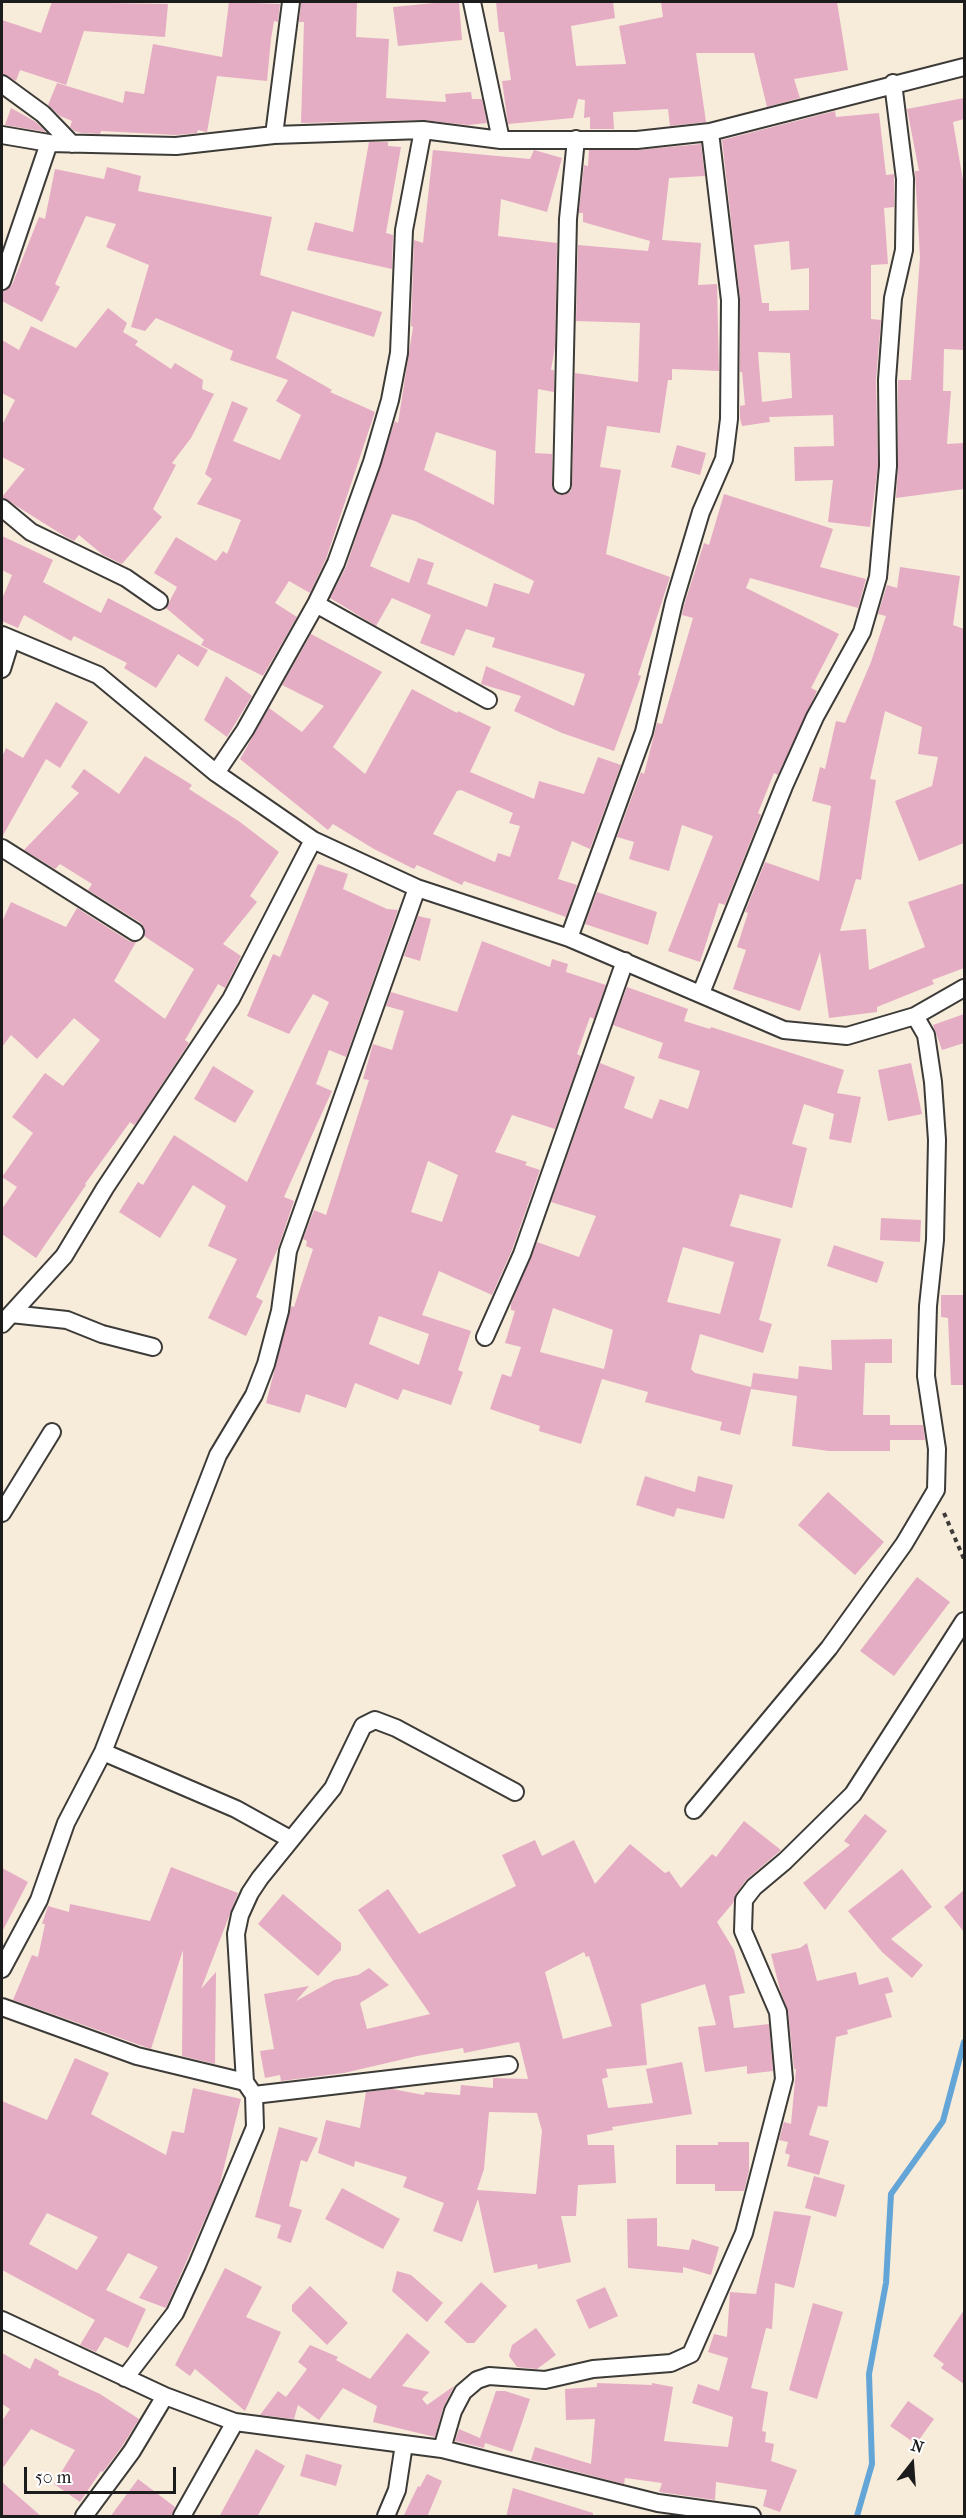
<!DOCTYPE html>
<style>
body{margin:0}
#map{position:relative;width:966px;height:2518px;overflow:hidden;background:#f7ebda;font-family:"IM FELL French Canon",serif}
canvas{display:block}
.frame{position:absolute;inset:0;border:3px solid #1c1c1c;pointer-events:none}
.north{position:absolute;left:882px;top:2434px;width:60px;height:60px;-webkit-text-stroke:4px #fff;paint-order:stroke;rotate:17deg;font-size:16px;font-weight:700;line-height:24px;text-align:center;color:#1c1c1c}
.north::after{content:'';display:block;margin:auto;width:21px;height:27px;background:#1c1c1c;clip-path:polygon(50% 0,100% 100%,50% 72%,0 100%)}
.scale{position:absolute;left:24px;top:2467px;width:152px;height:27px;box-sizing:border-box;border:3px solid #1c1c1c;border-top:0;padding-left:8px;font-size:18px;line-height:21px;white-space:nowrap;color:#1c1c1c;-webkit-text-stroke:4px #fff;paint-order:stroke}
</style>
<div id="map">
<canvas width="966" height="2518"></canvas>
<div class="frame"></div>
<div class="north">N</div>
<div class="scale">50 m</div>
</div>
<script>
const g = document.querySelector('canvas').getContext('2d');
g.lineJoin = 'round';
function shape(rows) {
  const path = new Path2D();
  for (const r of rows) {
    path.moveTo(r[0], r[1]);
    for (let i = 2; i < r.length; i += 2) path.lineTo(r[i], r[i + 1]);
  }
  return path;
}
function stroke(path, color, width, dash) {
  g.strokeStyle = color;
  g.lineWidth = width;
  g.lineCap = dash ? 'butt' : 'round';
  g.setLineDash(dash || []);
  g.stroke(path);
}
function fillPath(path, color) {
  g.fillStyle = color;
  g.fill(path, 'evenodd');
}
const stream = shape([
 [857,2516,872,2464,869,2374,886,2283,891,2194,943,2121,964,2042]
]);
const building = shape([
 [52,2,168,4,165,37,84,31,66,85,20,70,16,81,2,74,2,20,41,33],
 [229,2,280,4,278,22,274,21,271,39,267,81,217,76,207,132,198,130,197,133,176,135,101,131,100,134,82,133,74,131,70,127,72,121,60,116,48,105,57,83,123,103,125,91,144,94,153,44,222,57],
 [301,2,357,2,356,37,389,39,386,98,446,102,445,94,471,92,472,99,482,99,487,123,468,125,423,120,301,123,304,22,299,22],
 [445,2,459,2,462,40,398,46,393,7],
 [496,2,613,2,615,18,571,26,576,66,626,64,619,26,663,17,661,2,837,2,848,70,794,79,800,98,767,107,754,53,696,53,706,122,670,126,668,109,613,112,614,129,590,129,590,117,584,118,585,100,578,99,573,118,508,124,502,81,511,80,504,32,499,32],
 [964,98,964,119,953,122,964,186,964,350,944,349,943,391,951,391,947,444,964,443,964,489,896,498,898,466,898,380,911,380,920,257,915,171,919,171,907,109],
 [11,108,36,122,46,132,5,125],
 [835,111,836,117,879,113,886,175,894,174,894,207,884,208,888,264,871,265,871,319,881,320,876,380,878,466,870,527,828,522,833,480,795,481,794,447,834,446,833,415,769,417,770,422,742,426,740,418,740,406,745,405,742,372,740,372,740,299,722,140],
 [789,241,791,270,809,268,809,310,769,311,769,303,762,303,754,245],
 [758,352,790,353,792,398,762,402],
 [369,142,388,142,388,146,401,147,386,233,393,235,392,269,307,250,315,222,353,232],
 [701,144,705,176,669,178,662,240,701,243,698,285,717,284,719,371,672,369,672,380,668,380,660,433,607,426,600,467,621,470,606,554,670,577,638,675,641,676,614,751,562,733,514,711,521,696,481,684,486,666,574,706,585,674,492,647,495,638,466,629,454,656,420,643,431,615,392,598,376,626,330,598,346,567,395,421,398,423,413,327,411,326,414,240,423,243,433,150,530,159,534,150,562,158,547,212,501,199,498,236,557,243,555,347,551,370,554,370,554,392,538,389,535,453,552,454,552,485,556,494,562,495,571,491,572,485,575,373,638,382,640,323,576,321,578,245,648,251,650,241,583,222,583,213,579,213,579,210,584,165,588,166,589,150,638,150],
 [436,432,496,451,494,505,424,470],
 [392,514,415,521,534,581,529,594,494,583,487,607,427,584,434,563,418,558,409,583,370,566],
 [107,167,141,176,138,191,272,217,260,275,382,312,374,337,292,311,276,358,332,390,330,392,375,412,326,559,310,593,289,581,275,603,297,617,263,676,201,645,204,640,166,608,177,587,154,573,176,537,216,561,223,551,227,554,241,520,197,504,212,479,205,474,232,401,248,408,233,441,280,460,301,415,276,401,288,380,230,360,233,351,156,318,145,331,131,327,149,265,106,247,116,224,86,216,55,284,60,287,42,322,2,301,2,291,12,285,39,217,45,219,55,169,104,179],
 [108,308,127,323,123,332,138,341,135,345,171,369,175,363,203,380,202,389,214,394,191,438,172,463,176,465,153,509,162,517,122,564,103,555,79,535,74,541,66,537,2,497,25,469,2,457,2,425,15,400,2,393,2,340,19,350,31,326,76,348],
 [677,445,706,453,700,475,671,467],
 [724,494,833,529,820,567,866,579,858,608,750,578,746,588,839,634,811,688,817,691,778,775,774,773,758,813,761,815,725,905,719,903,700,962,668,951,713,836,682,825,669,871,629,859,634,842,617,837,641,772,644,774,657,723,662,724,693,618,682,615,684,605,704,543,709,545],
 [2,536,53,560,43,582,101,613,108,598,208,650,198,667,178,654,156,688,124,668,127,663,74,636,71,641,24,615,18,628,2,621,2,599,12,575,2,570],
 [900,567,960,576,953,625,964,629,964,843,919,861,895,801,932,786,938,757,918,754,922,727,885,711,870,779,876,780,861,880,856,879,840,931,866,929,869,970,925,947,908,902,964,883,964,968,932,980,934,984,877,1007,877,1012,829,1018,820,952,800,1011,733,989,746,950,737,947,748,913,745,912,765,862,819,881,831,806,812,801,820,767,825,769,836,721,845,723,871,662,886,616,878,614,887,585,897,588],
 [311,634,382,672,333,747,365,774,412,689,457,713,458,711,491,727,470,772,534,799,539,781,584,794,598,757,621,765,590,849,572,841,558,879,577,885,566,917,464,881,462,885,417,865,414,869,374,849,333,824,328,830,240,759,269,708,302,732,324,706,282,685],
 [461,790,513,813,509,823,520,826,510,857,498,853,495,862,433,834,457,791],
 [226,676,252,696,227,737,204,720],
 [56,702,88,722,60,768,46,759,2,837,2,757,6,748,23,758],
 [145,756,192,785,189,789,240,822,279,852,250,896,257,902,223,944,241,956,225,988,218,984,185,1040,189,1043,137,1122,134,1125,130,1122,85,1184,86,1185,36,1258,2,1234,2,1209,17,1187,2,1177,33,1133,12,1117,45,1073,63,1086,100,1040,74,1018,37,1059,11,1035,2,1047,2,922,11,902,66,927,77,908,129,941,136,942,114,981,165,1019,194,969,144,936,144,928,141,923,88,890,92,884,60,864,55,869,24,850,79,793,71,787,84,769,119,794],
 [318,864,348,874,343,889,387,909,398,910,346,1057,329,1050,316,1084,332,1091,284,1197,294,1201,278,1248,256,1297,263,1301,246,1336,208,1318,237,1259,208,1246,226,1206,193,1185,160,1238,119,1212,138,1182,143,1185,174,1135,247,1182,329,1002,313,994,289,1034,247,1016,273,954,280,957],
 [597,892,657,912,648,945,585,924],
 [418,916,431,919,420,961,404,956],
 [482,941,550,967,552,959,568,964,566,972,606,985,594,1019,590,1017,577,1054,581,1056,555,1129,512,1115,495,1152,527,1162,525,1165,540,1170,512,1250,492,1295,439,1271,422,1315,471,1331,458,1370,463,1372,451,1405,403,1389,398,1400,355,1383,346,1408,306,1394,300,1413,266,1403,291,1306,294,1307,313,1249,306,1246,307,1241,303,1239,314,1210,326,1215,369,1080,363,1079,373,1044,392,1050,404,1011,386,1006,391,992,457,1012],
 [428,1161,458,1175,442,1222,411,1212],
 [379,1316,429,1334,419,1365,369,1344],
 [627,987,688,1009,684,1021,710,1029,711,1027,844,1070,837,1093,861,1097,851,1143,829,1139,834,1114,804,1104,792,1144,807,1148,792,1208,740,1194,730,1226,781,1239,759,1320,772,1324,763,1353,700,1334,691,1369,695,1373,751,1387,753,1373,798,1379,799,1366,832,1370,831,1340,892,1339,892,1363,865,1363,863,1415,890,1415,890,1425,923,1425,925,1440,890,1440,890,1451,829,1451,792,1446,797,1396,751,1389,740,1435,720,1430,722,1422,645,1402,648,1392,602,1379,581,1444,539,1431,540,1426,490,1409,502,1374,511,1377,521,1347,505,1343,515,1311,511,1310,511,1304,537,1242,579,1257,596,1216,551,1202,600,1063,635,1077,624,1108,652,1119,660,1099,688,1109,700,1071,658,1058,663,1043,613,1025],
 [683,1247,734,1262,720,1314,667,1302],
 [553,1308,613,1330,604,1369,540,1352],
 [964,1014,964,1043,942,1050,933,1025],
 [911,1063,922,1114,888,1121,878,1070],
 [213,1066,254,1091,235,1123,194,1099],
 [881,1218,921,1220,920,1242,880,1240],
 [834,1245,884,1262,877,1283,827,1266],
 [941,1295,964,1295,964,1385,951,1385,948,1318,941,1317],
 [645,1476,695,1492,698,1476,733,1485,724,1519,677,1508,674,1517,636,1505],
 [828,1492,884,1542,855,1575,798,1525],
 [917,1577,950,1602,894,1676,860,1651],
 [865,1814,887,1831,825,1910,803,1883,850,1845,844,1841],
 [744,1821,781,1850,746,1880,736,1894,733,1903,717,1922,734,1950,745,1993,729,1996,734,2028,769,2024,773,2071,747,2074,747,2066,705,2072,698,2027,716,2025,705,1984,641,2004,647,2065,606,2069,608,2077,602,2079,608,2108,653,2103,646,2069,682,2062,692,2114,612,2127,613,2130,587,2135,588,2145,614,2145,616,2183,578,2185,576,2216,561,2216,571,2262,538,2269,537,2264,494,2273,478,2199,462,2242,433,2231,444,2203,403,2187,407,2177,355,2161,354,2167,318,2153,326,2120,360,2128,366,2092,392,2089,424,2095,425,2092,460,2095,461,2085,493,2088,493,2078,528,2079,519,2042,464,2053,463,2048,417,2056,344,2073,281,2081,280,2075,265,2078,260,2051,274,2049,264,1994,309,1986,296,2001,334,1980,358,1975,369,1968,389,1985,360,2003,367,2029,430,2014,358,1910,388,1889,419,1934,516,1886,502,1855,535,1840,542,1856,574,1840,595,1884,630,1844,665,1873,669,1871,681,1888,712,1854,716,1857],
 [584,1952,586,1957,589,1956,612,2026,563,2039,545,1972],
 [489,2112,537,2113,542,2131,536,2194,477,2190,484,2169],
 [171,1867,238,1893,201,1989,216,1972,215,2064,182,2056,183,1950,151,2049,13,2000,32,1955,38,1957,45,1924,42,1924,48,1906,69,1912,70,1904,150,1921],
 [2,1868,28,1882,2,1932],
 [902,1869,932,1907,891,1939,923,1965,912,1978,882,1952,848,1911],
 [964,1890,964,1932,944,1907],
 [283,1894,341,1943,341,1950,318,1976,258,1924],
 [807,1943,817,1981,856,1972,859,1985,888,1977,893,1992,885,1994,892,2017,847,2030,848,2034,836,2037,827,2107,818,2106,809,2135,829,2141,819,2175,787,2166,790,2155,785,2153,788,2142,779,2140,784,2122,791,2124,796,2069,794,2069,788,2011,780,1990,771,1954,800,1948],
 [75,2058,109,2073,91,2114,166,2155,172,2131,184,2133,193,2088,241,2099,219,2187,166,2308,139,2298,158,2267,128,2253,106,2290,146,2309,128,2348,105,2337,96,2352,80,2345,95,2320,2,2270,2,2101,47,2120],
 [47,2213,98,2237,77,2270,29,2244],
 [279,2127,318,2138,307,2162,301,2160,289,2206,302,2210,291,2243,277,2238,281,2225,255,2217],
 [718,2142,749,2142,749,2171,744,2191,715,2191,715,2184,676,2184,676,2145,718,2145],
 [814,2176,845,2185,836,2217,805,2208],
 [342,2188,400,2219,383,2249,325,2219],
 [774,2211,811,2216,794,2288,775,2283,772,2329,766,2328,751,2388,768,2392,762,2431,766,2432,765,2442,774,2444,771,2461,797,2470,780,2512,763,2506,767,2490,716,2482,715,2500,659,2492,662,2483,625,2478,624,2484,531,2460,535,2447,591,2464,595,2419,566,2420,565,2389,597,2387,597,2383,652,2385,652,2383,673,2387,664,2441,728,2447,733,2417,692,2403,698,2384,719,2391,728,2358,708,2352,714,2334,727,2337,730,2292,756,2294],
 [657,2218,657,2246,689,2250,692,2239,719,2247,711,2275,683,2267,683,2273,628,2268,627,2219],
 [225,2268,262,2287,246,2317,281,2332,245,2411,195,2369,190,2376,175,2365],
 [397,2271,411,2275,443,2303,427,2322,392,2291],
 [481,2282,507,2306,474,2343,467,2343,444,2322],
 [310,2286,348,2323,327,2345,292,2311,292,2305],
 [605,2287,618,2316,589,2329,576,2300],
 [813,2303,843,2312,817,2399,789,2390],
 [964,2310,964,2384,941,2368,944,2364,933,2356],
 [536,2328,556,2355,537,2369,517,2367,509,2356,512,2345],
 [407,2333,430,2352,402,2386,429,2392,422,2399,427,2405,454,2386,443,2408,435,2437,373,2422,377,2406,343,2388,319,2420,298,2405,294,2419,260,2415,278,2391,286,2397,307,2369,298,2362,310,2345,338,2357,336,2360,370,2379],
 [2,2353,30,2369,35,2358,59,2371,58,2375,100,2394,139,2419,123,2445,103,2472,101,2471,80,2502,54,2484,75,2450,31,2429,2,2469,2,2421,10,2409,2,2404],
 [496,2391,505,2391,530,2399,512,2452,485,2443,484,2448,455,2441,459,2429,480,2438],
 [908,2401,934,2419,916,2444,890,2426],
 [256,2449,285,2466,257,2517,219,2517],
 [306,2454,342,2465,336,2486,300,2476],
 [427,2474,442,2481,427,2517,403,2517,418,2486,420,2487],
 [138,2479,175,2507,172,2517,110,2517],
 [2,2482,42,2517,2,2517],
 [513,2488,593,2513,593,2517,506,2517]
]);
const path = shape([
 [944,1513,964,1559]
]);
const minor = shape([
 [472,2,501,140],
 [2,84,43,114,72,144],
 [2,135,49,143,176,146,274,135,423,130,501,140,637,140,710,132,964,67],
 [274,135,291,2],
 [2,281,49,143],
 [562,485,568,219,576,139],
 [2,508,31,532,126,578,159,601],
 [316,604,488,700],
 [2,635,98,675,216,773,313,840,417,888,569,938,784,1030,847,1036,915,1016,964,988],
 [2,669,11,640],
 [216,773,245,730,316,604,336,563,372,462,390,400,399,353,404,230,423,130],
 [2,848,135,932],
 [569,938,644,732,674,602,701,512,724,459,729,419,730,300,710,132],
 [701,993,784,786,815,717,862,632,878,577,888,466,887,380,893,298,904,250,905,179,893,83],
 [11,1314,67,1320,102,1334,153,1347],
 [2,1324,64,1256,105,1188,231,999,313,840],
 [485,1337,522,1254,625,961],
 [2,1513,52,1432],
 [103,1752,236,1809,290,1839],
 [694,1810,829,1648,904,1544,936,1490,937,1449,926,1376,928,1306,935,1240,937,1140,933,1082,926,1035,915,1016],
 [2,1969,39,1900,66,1823,103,1752,218,1455,254,1395,266,1364,280,1311,288,1251,417,888],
 [2,2007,137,2056,245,2082,254,2095,509,2065],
 [245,2082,236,1934,240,1915,250,1893,260,1878,333,1788,363,1726,375,1720,396,1728,515,1792],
 [2,2320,165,2396,235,2422,442,2449,658,2503,752,2516],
 [125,2378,175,2313,197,2265,255,2127,254,2095],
 [442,2449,453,2411,463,2392,477,2380,489,2376,545,2380,593,2369,671,2363,691,2354,744,2233,784,2079,778,2012,743,1931,744,1900,754,1887,785,1861,853,1794,964,1621],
 [84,2516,132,2451,165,2396],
 [182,2516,235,2422],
 [386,2516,397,2490,404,2444]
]);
stroke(stream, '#63a5d7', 6);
fillPath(building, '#e5adc4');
stroke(minor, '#3d3b38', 20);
stroke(path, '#3d3b38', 4, [4.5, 4.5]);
stroke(minor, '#fff', 16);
</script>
